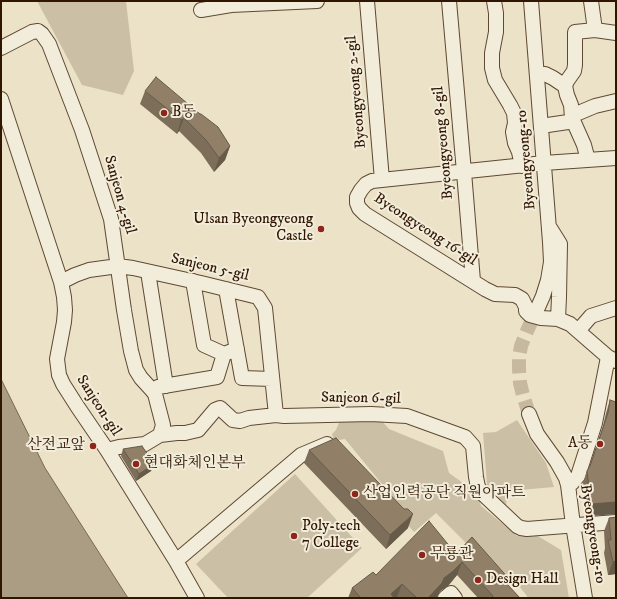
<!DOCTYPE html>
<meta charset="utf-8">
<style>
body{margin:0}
#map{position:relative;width:617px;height:599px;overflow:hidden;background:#ebe2c7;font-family:"IM FELL DW Pica",serif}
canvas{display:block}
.frame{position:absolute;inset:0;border:2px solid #301600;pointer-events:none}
</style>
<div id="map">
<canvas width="617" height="599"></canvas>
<div class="frame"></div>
</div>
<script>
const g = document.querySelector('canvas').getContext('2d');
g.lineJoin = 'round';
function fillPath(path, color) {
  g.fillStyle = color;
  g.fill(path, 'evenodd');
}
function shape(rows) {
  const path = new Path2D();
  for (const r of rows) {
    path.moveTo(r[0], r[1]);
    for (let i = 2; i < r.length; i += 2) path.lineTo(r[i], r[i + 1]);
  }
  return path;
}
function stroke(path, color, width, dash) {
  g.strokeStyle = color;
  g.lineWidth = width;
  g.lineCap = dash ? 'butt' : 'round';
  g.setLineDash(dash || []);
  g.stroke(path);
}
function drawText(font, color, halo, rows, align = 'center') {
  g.font = font + ' "IM FELL DW Pica","Noto Serif KR",serif';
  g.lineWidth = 4;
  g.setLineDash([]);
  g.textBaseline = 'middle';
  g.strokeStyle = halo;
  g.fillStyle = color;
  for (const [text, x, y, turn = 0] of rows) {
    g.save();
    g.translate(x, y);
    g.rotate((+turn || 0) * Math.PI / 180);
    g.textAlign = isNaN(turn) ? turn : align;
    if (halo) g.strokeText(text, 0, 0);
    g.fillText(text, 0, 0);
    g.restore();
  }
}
const green = shape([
 [37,1,126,1,134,71,123,95,82,85],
 [341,418,380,419,389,429,443,451,449,473,477,493,481,506,517,536,531,532,561,550,569,598,527,598,527,596,511,576,504,581,436,513,414,532,406,523,409,517,345,439,334,441,332,434,336,430],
 [517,420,546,463,554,487,508,491,505,512,488,497,483,433,496,432],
 [295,474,362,548,307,598,228,598,196,564]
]);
const water = shape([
 [1,379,45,468,128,598,1,598,1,379]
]);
const minorTunnel = shape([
 [529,414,523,395,520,383,519,369,519,357,521,346,527,331,535,314]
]);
const minor = shape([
 [367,1,382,180],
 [449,1,464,172,473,281],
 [494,1,496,13,496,32,492,53,492,68,495,80,510,105,514,113,515,123,513,132,515,143,519,152,522,166],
 [531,1,550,242,551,262,548,280,543,296,535,314],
 [591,1,595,30],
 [201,10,231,5,317,1],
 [1,48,32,32,38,31,42,34,49,44,82,130,111,219,124,310,131,351,136,370,141,378,151,389,155,394,163,425,160,435],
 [537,75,545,74,553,78,565,86,567,95,571,105,572,118,584,145,588,160],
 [565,86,567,81,574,71,575,65,575,32,595,30,616,33],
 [1,99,61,282,64,297,65,310,64,322,57,359,59,375,63,384,77,406,107,450,176,561,197,598],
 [541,126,568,122,576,114,595,106,616,101],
 [616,158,544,163,372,181,366,184,361,190,357,197,357,203,359,208,365,214,485,289,495,294,515,295,522,299,526,307,526,311,530,315,541,318,558,319,570,324,608,357,616,361],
 [550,228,560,244,559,297,558,319],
 [148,272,166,386],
 [193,281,204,345,224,354],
 [61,282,75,275,89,270,118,266,133,268,201,283,258,297,265,308,276,415],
 [226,289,242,378,272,379],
 [578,331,591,316,616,308],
 [158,387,217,377,224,354,237,349],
 [529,414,537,434,557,462,566,478,568,485,573,525,585,598],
 [107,450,119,447,145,444,160,435,177,433,185,433,198,430,215,410,220,408,233,420,240,421,249,418,276,415,284,416,371,414,407,416,465,437,473,446,476,477,478,487,484,495,517,526,521,528,527,529,616,522],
 [568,485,572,483,578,476,595,423,608,357],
 [176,561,301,455,327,444],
 [445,598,451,593,455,598]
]);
const wall = shape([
 [145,91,230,146,225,160,214,172,201,153,179,131,177,134,140,104],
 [610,400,616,514,587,516,583,483,587,471,589,468,603,426,606,413],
 [123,449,154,464,151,471,136,481,121,456],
 [309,450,408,528,386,549,304,463],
 [609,518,616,574,608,575,604,553,605,548,604,531],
 [456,554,508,585,520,598,478,598,457,575,448,586,440,591,436,598,398,598,397,597,396,598,348,598,352,588,376,575]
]);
const shadedWall = shape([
 [184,118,179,131,177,134,181,120],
 [230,146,225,160,214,172,219,158],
 [154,464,151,471,136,481,139,474],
 [616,502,616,514,587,516,591,504],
 [413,514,408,528,386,549,390,535],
 [616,561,616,574,608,575,613,562],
 [462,562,457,575,448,586,440,591,437,597,436,598,428,598,444,578],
 [402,584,397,597,396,598,389,598,391,594]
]);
const building = shape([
 [156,77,200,114,201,114,218,127,230,146,219,158,206,140,184,118,181,120,145,91,156,77],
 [610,400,616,402,616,502,591,504,587,471,590,466,608,413,610,400],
 [336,438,401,506,404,509,408,509,413,514,390,535,309,450,336,438],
 [142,446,154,464,139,474,123,449,142,446],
 [616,517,616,561,613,562,608,540,611,540,609,518,616,517],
 [429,521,456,554,472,537,510,580,506,583,520,598,491,598,493,596,462,562,452,572,444,578,442,583,428,598,417,598,402,584,391,594,394,598,361,598,352,588,373,572,376,575,429,521]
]);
const markers = [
 [164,113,4,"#8f2418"],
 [321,229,4,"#8f2418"],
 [600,444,4,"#8f2418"],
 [93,446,4,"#8f2418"],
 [136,464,4,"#8f2418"],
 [355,494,4,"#8f2418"],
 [294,536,4,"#8f2418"],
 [422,555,4,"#8f2418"],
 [478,580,4,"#8f2418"]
];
const streetNames = [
 ["Byeongyeong 2-gil",357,92,-95],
 ["Byeongyeong 8-gil",444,143,-95],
 ["Byeongyeong-ro",527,160,-95],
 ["Sanjeon 4-gil",119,195,74],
 ["Byeongyeong 16-gil",425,230,33],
 ["Sanjeon 5-gil",210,268,13],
 ["Sanjeon 6-gil",361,399,1],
 ["Sanjeon-gil",98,406,57],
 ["Byeongyeong-ro",592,534,81]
];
const poiNames = [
 ["B동",172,113],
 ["Ulsan Byeongyeong",313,220,"right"],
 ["Castle",313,237,"right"],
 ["A동",592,444,"right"],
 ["산전교앞",85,446,"right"],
 ["현대화체인본부",144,464],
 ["산업인력공단 직원아파트",363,494],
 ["Poly-tech",302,527],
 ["7 College",302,544],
 ["무룡관",430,555],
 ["Design Hall",486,580]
];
fillPath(green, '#cbbfa5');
fillPath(water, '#ab9d83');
stroke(water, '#7a674f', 1);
stroke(minorTunnel, '#c6b99f', 14, [14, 7]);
stroke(minor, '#5f4932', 16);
stroke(minor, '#f2ecdb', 14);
fillPath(wall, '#7d6e59');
fillPath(shadedWall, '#665a48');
fillPath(building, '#918067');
stroke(building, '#665a48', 1);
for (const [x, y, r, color] of markers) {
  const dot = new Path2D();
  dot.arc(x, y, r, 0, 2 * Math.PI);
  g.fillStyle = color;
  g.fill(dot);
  stroke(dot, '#f2ecdb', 1.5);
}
drawText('15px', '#301600', '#f2ecdb', streetNames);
drawText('15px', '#301600', '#f2ecdb', poiNames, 'left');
</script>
